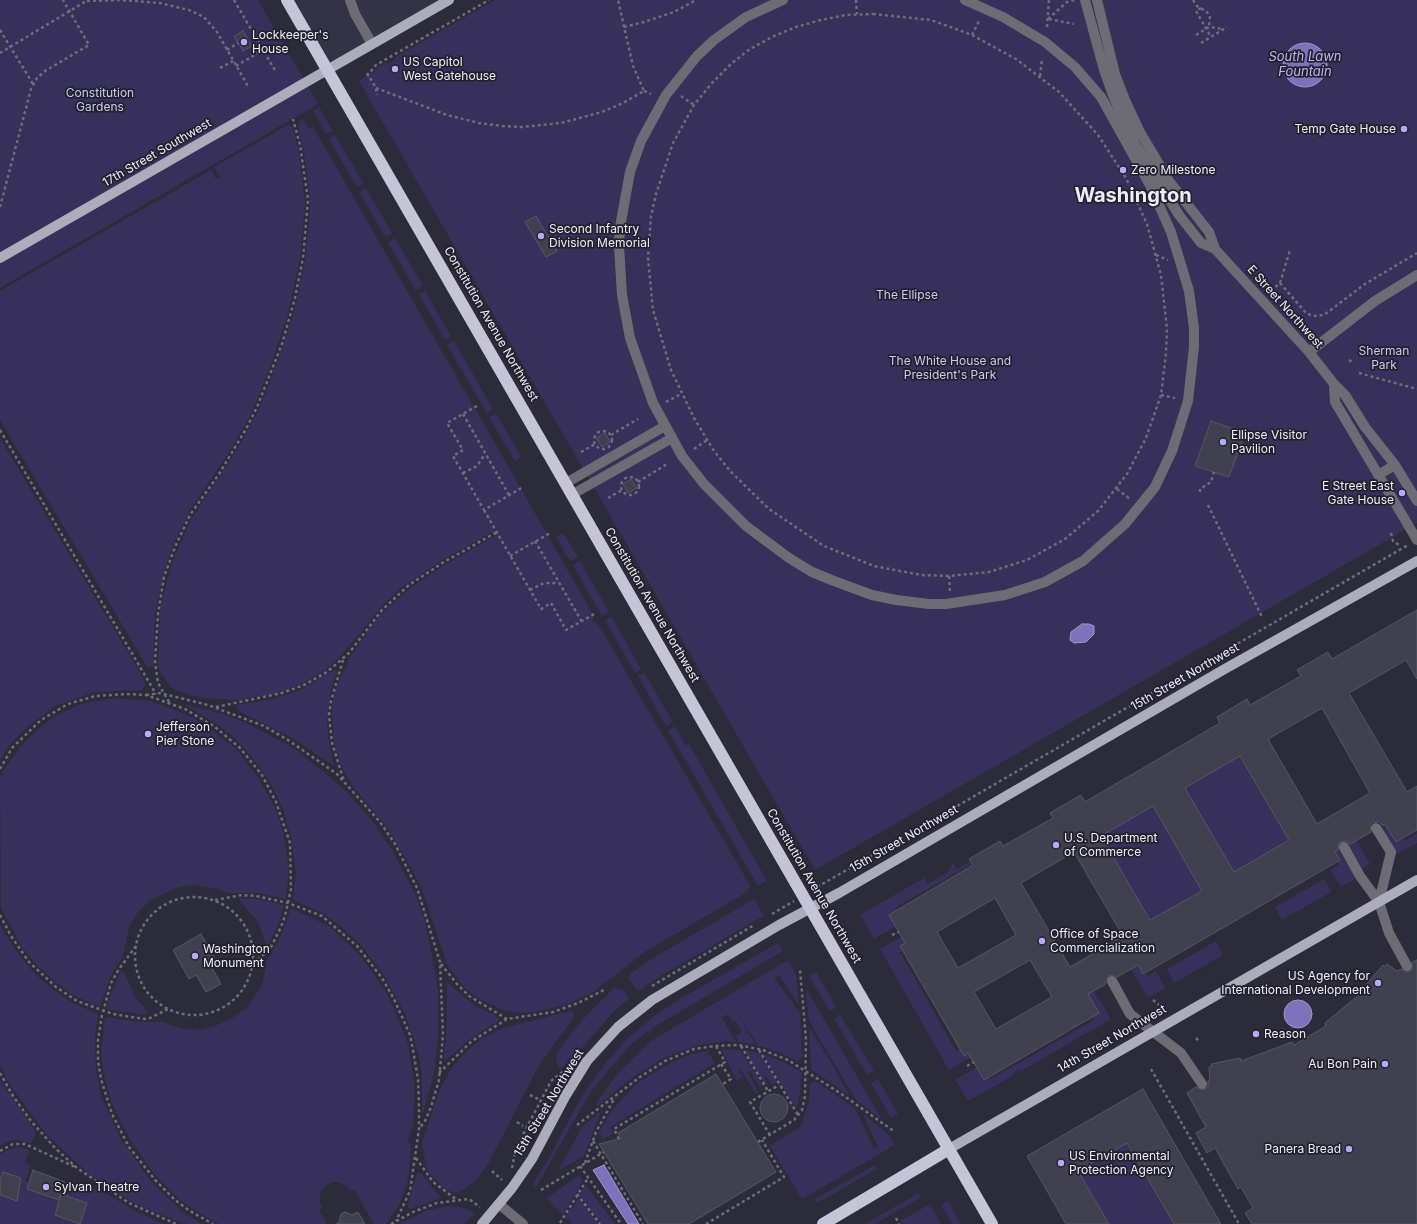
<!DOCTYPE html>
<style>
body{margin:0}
canvas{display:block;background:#2c2b39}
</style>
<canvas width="1417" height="1224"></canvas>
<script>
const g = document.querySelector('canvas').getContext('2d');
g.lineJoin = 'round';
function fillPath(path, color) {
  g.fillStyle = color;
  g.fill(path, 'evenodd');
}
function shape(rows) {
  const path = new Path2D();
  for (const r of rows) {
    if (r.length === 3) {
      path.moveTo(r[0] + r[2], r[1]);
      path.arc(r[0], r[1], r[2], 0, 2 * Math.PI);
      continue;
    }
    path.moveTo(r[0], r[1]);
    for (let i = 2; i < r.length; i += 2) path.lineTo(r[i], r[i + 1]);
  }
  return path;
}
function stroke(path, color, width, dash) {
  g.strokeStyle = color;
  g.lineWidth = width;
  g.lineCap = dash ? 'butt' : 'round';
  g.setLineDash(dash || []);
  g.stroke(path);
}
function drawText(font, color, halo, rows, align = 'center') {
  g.font = font + ' Inter,sans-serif';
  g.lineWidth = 3.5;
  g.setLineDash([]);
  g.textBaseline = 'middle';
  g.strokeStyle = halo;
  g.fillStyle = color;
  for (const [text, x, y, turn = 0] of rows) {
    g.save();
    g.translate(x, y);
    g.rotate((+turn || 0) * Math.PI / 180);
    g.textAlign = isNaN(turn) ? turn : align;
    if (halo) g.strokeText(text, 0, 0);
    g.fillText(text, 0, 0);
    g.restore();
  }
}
const built = shape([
 [287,0,448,0,327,70]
]);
const green = shape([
 [0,0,258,0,318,104,0,288],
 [495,0,1417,0,1417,523,815,870,359,81,375,71,377,68,386,63,387,64,395,60,394,58],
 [319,107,333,131,326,134,313,111],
 [302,118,308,128,313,127,471,402,471,406,473,405,592,613,594,618,591,620,598,624,751,887,747,889,749,891,646,951,593,992,565,1005,534,1012,518,1013,503,1010,476,997,462,985,447,964,424,894,413,871,388,829,352,785,342,768,334,742,332,707,335,691,350,657,372,625,385,610,412,587,446,564,495,536,493,532,444,559,402,587,384,604,338,659,325,670,309,680,289,689,270,695,234,700,202,698,178,691,171,687,160,672,158,665,160,609,172,563,190,521,241,443,260,407,281,353,294,311,305,260,310,207,306,164,298,127,299,122],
 [288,125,293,128,299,152,305,203,301,253,288,314,270,367,251,414,228,454,190,510,172,548,165,568,155,613,153,666,148,668,0,420,0,291,211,170,216,179,219,178,220,177,214,167],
 [335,135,363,183,357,187,329,139],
 [366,188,392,233,386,237,359,192],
 [395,238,423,286,416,290,388,242],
 [425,291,451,336,445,340,419,294],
 [454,341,493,409,487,413,447,345],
 [496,413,521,457,515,461,489,417],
 [0,438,145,681,145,685,141,690,95,692,55,706,26,728,12,742,0,761],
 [563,533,578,557,570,561,556,537],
 [580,561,609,612,602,616,573,565],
 [612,617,641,669,635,673,605,620],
 [334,670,337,671,331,690,327,721,328,736,334,766,294,739,237,710,237,706,238,705,269,700,298,691],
 [644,672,673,722,666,726,638,676],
 [114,698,150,701,178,711,195,719,214,732,236,749,259,779,276,810,283,831,289,869,286,899,258,893,228,893,218,889,192,885,175,888,151,900,138,912,129,927,123,956,111,975,100,1007,73,995,54,981,36,964,21,946,1,908,0,779,3,771,24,742,50,719,81,704],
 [184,704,223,714,246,723,295,749,344,789,373,822,392,850,413,890,424,918,435,970,438,991,438,1038,434,1074,422,1116,422,1075,418,1052,405,1014,385,977,362,946,339,925,323,913,293,900,296,873,292,841,283,809,270,782,255,761,236,739,219,726],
 [675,726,686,746,689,744,767,881,758,886,668,730],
 [1240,756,1289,840,1234,872,1185,788],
 [1153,806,1202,891,1150,920,1101,836],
 [1385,823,1396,842,1403,839,1404,841,1417,833,1417,843,1395,855,1379,827],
 [1356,840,1370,864,1362,868,1349,844],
 [1341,848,1358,877,1341,887,1331,870,1339,865,1338,862,1340,860,1335,852],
 [970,861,972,864,896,907,897,910,889,915,896,926,874,939,860,915,924,878,928,884,950,871,949,869,953,863,957,869],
 [1324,879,1331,892,1282,920,1275,907],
 [240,898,262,900,284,905,278,925,267,947,258,922,239,900],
 [754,899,764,916,760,918,662,975,638,991,629,980,630,974,653,958],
 [291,908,329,926,360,955,386,992,394,1008,408,1044,415,1089,413,1124,408,1141,411,1144,409,1171,407,1184,398,1207,386,1224,374,1224,354,1189,350,1191,346,1186,339,1182,332,1182,322,1189,320,1194,320,1203,322,1208,319,1210,327,1224,219,1224,206,1217,180,1200,155,1175,130,1140,112,1104,105,1079,101,1055,105,1017,139,1022,163,1022,180,1028,199,1030,215,1026,231,1019,247,1007,257,993,262,984,267,961,282,933],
 [0,925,15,949,33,972,52,989,71,1002,98,1014,95,1035,96,1072,101,1096,119,1136,152,1183,183,1212,202,1224,185,1224,151,1211,132,1202,89,1174,46,1134,10,1085,0,1066],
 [901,937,905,943,901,946,903,950,900,952,956,1051,960,1049,964,1055,968,1053,971,1057,949,1070,880,949],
 [1216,941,1223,955,1174,983,1167,969],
 [778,943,783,951,659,1024,632,1043,605,1074,590,1093,536,1187,533,1184,550,1156,582,1096,608,1060,627,1039,652,1018,678,1000],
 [788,960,796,974,799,1005,779,975,774,978,800,1013,802,1058,797,1061,781,1053,758,1045,735,1010,755,1044,739,1042,736,1036,742,1032,735,1020,732,1022,728,1014,722,1018,736,1042,723,1041,695,1046,663,1058,632,1078,597,1106,596,1104,617,1074,651,1041],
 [1138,965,1143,974,1145,973,1147,976,1156,971,1165,988,1148,998,1131,969],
 [121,971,124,972,135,997,148,1012,147,1015,106,1009,110,996],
 [816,972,836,1007,830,1011,809,976],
 [447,982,475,1006,496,1016,499,1019,497,1022,472,1038,447,1059,444,1058,447,1021],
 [614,988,623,990,629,999,616,1009,571,1060,560,1069,557,1063,556,1056,566,1040,586,1016],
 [806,988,882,1120,856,1100,809,1021],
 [1094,991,1111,1019,1021,1071,1020,1069,1012,1074,1013,1076,968,1101,955,1080,977,1067,991,1079,1094,1020,1092,1017,1099,1013,1088,994],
 [571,1011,573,1013,574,1017,538,1067,487,1166,478,1178,465,1189,455,1193,444,1189,429,1173,426,1165,422,1142,440,1089,451,1069,460,1058,481,1039,503,1028],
 [840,1015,874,1071,867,1075,834,1018],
 [809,1027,832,1064,850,1096,811,1069],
 [721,1049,741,1050,762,1085,760,1087,750,1071,748,1072,758,1093,756,1094,740,1069,738,1070,743,1077,737,1081],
 [744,1050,760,1053,777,1082,772,1085,763,1071,766,1078,764,1079,767,1083,765,1084],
 [707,1051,715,1063,610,1127,614,1133,603,1140,599,1133,609,1114,636,1084,674,1061,692,1054],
 [763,1054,787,1064,802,1072,799,1099,798,1104,795,1107],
 [878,1079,898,1114,891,1118,871,1083],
 [0,1080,36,1132,31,1143,16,1140,9,1141,0,1146],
 [815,1081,855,1108,874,1149,878,1147,863,1114,887,1133,895,1145,802,1199,770,1146,800,1127,809,1102,810,1084],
 [601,1111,584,1156,558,1171,582,1127],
 [1127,1143,1174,1224,1109,1224,1078,1171],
 [19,1147,29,1150,25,1162,31,1165,25,1181,29,1183,27,1189,59,1200,64,1185,71,1186,73,1181,98,1190,99,1189,137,1212,165,1224,0,1224,0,1154,11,1149],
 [875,1165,877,1169,817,1203,815,1199],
 [417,1173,421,1173,441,1198,410,1209,407,1206,408,1204],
 [579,1175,583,1181,563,1215,548,1200,547,1198],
 [586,1185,615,1224,602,1224,579,1195],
 [919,1193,921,1197,875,1224,865,1224],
 [578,1198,598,1224,573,1224,566,1217],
 [948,1201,961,1224,952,1224,941,1205],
 [930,1204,941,1224,902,1224,900,1221],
 [450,1206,465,1208,475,1213,464,1224,399,1224,428,1210]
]);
const water = shape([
 [1305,65,22],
 [1082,624,1089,624,1094,626,1094,634,1086,642,1074,643,1070,640,1071,632,1082,624],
 [1298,1014,14],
 [604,1165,639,1224,628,1224,593,1170,604,1165]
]);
const building = shape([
 [243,31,252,46,243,51,234,36,243,31],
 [536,216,557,251,546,257,525,222,536,216],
 [1211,421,1245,433,1229,477,1195,466,1211,421],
 [605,433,610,442,602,447,596,438,605,433],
 [631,479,637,488,628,493,623,484,631,479],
 [1417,610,1417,679,1406,660,1349,693,1407,792,1417,786,1417,830,1396,842,1385,824,1382,825,1379,822,1373,822,1370,825,1371,832,1350,844,1345,841,1339,843,1338,850,1335,852,1340,860,1143,974,1138,965,1117,977,1113,975,1109,976,1106,980,1106,984,1088,994,1099,1013,984,1080,968,1053,964,1056,900,946,905,943,889,915,973,865,969,859,1000,841,1003,846,1053,818,1050,813,1081,795,1085,802,1220,723,1217,717,1247,699,1250,705,1301,676,1297,670,1328,652,1332,659,1417,610],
 [1322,708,1370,793,1317,824,1268,739,1322,708],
 [1240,756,1289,840,1234,872,1185,788,1240,756],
 [1153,806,1202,891,1150,920,1101,836,1153,806],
 [1074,852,1123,936,1070,967,1021,883,1074,852],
 [995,898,1016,935,958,968,937,932,995,898],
 [1030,960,1052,997,996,1029,974,992,1030,960],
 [201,934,217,962,211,966,221,984,206,992,196,975,189,979,173,950,201,934],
 [1417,960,1417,1224,1252,1224,1245,1213,1253,1208,1241,1187,1238,1189,1215,1148,1207,1153,1196,1133,1206,1127,1187,1093,1196,1087,1202,1090,1208,1087,1208,1081,1210,1080,1209,1067,1212,1066,1211,1064,1240,1058,1241,1061,1292,1042,1294,1045,1326,1026,1325,1023,1366,989,1364,987,1383,965,1385,967,1387,964,1397,971,1401,969,1407,972,1412,970,1412,962,1417,960],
 [716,1074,776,1172,689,1224,648,1224,599,1144,622,1138,618,1133,716,1074],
 [1143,1089,1221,1224,1174,1224,1127,1143,1078,1171,1109,1224,1066,1224,1027,1156,1143,1089],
 [774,1108,14],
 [33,1170,65,1182,59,1200,27,1189,33,1170],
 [3,1172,21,1178,17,1201,0,1195,0,1180,3,1172],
 [61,1194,87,1203,80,1224,55,1215,61,1194],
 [345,1212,352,1215,358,1212,365,1224,336,1224,339,1222,341,1214,345,1212]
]);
const path = shape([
 [234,0,276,72],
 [856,0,857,14],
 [1193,0,1197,6,1206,11,1210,16,1209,27],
 [87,1,121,0,160,3,189,10,204,17,217,32,249,88],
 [1201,8,1196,11,1211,37],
 [873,14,931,20,972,35,1016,59,1059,92,1098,135,1126,178,1147,224,1161,275,1167,329,1166,353,1161,395,1146,438,1127,474,1098,511,1065,539,1027,560,989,572,949,576,921,575,874,566,824,546,769,509,731,472,714,451,694,418,671,370,653,310,648,258,651,216,656,194,673,143,694,105,711,84,732,63,750,49,774,36,796,27,821,20,846,15,873,14],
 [1048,19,1067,2,1075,0],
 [1049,19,1074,24],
 [624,27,644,22,674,12,696,0],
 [1047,27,1049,0],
 [0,30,33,84],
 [972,35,979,21],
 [1196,35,1209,27,1223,29],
 [1201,43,1227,27],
 [227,50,238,43],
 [0,53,88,0],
 [236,66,263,50],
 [220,68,233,61],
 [367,73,376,88,377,95],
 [367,76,376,65,489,0],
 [1040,76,1042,59],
 [376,88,447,115,479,123,502,126,522,127,561,123,602,112,623,103,644,91,633,66,618,0],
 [644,91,651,94],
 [681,96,694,105],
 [0,207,31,89,37,78,45,71,89,45,63,0],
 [1156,255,1168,260],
 [1280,283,1306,313,1313,316,1324,315,1365,284,1417,253],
 [1271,291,1280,283,1290,250],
 [1349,360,1354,363],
 [1359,373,1417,389],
 [1161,395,1175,398],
 [666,402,681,394],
 [477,406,447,423,463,450,453,456,484,510,523,487],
 [463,414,509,495],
 [0,430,156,694],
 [603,440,9],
 [611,435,638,419],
 [694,449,707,440],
 [581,452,595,444],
 [463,473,477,466,485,454],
 [630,486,9],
 [638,482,667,464],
 [1117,489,1130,499],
 [1200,492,1200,489,1211,482,1214,472],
 [608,498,622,490],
 [1208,505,1262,617],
 [484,510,541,609,551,603,566,630,596,613],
 [1391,533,1393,541,1399,545],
 [535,541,582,622],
 [510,556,550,533],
 [949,576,950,592],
 [530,590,544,583,559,583],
 [343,660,331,701,329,715,332,743,344,781],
 [146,695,160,693,208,705,264,726,288,740,337,774,380,822,395,844,417,888,440,962,443,1035,439,1080,431,1107,425,1121,419,1129],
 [169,702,158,683,155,662,158,614,164,577,175,547,190,515,219,474,246,429,257,407,282,344,295,298,303,258,308,200,300,145,293,119],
 [216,707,282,693,304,685,327,672,349,653,382,610,409,585,444,562,497,532],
 [0,769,12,748,41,720,68,704,95,696,127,694,146,695,185,709,215,727,240,748,262,775,276,802,290,843,291,889,285,916,281,927,270,949,253,964],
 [812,890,1408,545],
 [194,956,59],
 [215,900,242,895,256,896,288,903,322,916,357,946,382,978,394,999,410,1035,413,1050,418,1079,419,1107,419,1129,410,1191,396,1221],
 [772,914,794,901],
 [0,915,11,936,29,962,56,987,77,1001,113,1014,144,1019,150,1018,168,1009],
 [892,935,899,932],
 [136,946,119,969,111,983,102,1015,98,1040,98,1061,101,1079,112,1114,129,1147,137,1157,156,1181,175,1200,190,1211,213,1224],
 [441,964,457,984,469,996,507,1019],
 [652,986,754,925],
 [1153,1000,1159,1005],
 [1196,1038,1200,1042],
 [741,1046,768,1091],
 [759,1050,798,1115],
 [721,1064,731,1079,723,1084],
 [967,1066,974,1062],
 [1151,1069,1239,1224],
 [0,1073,13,1096,31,1121,55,1148,77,1168,129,1203,176,1224],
 [439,1073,472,1041,507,1019,553,1012,578,1003,606,989],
 [530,1095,538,1099],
 [517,1122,523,1126],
 [577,1125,640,1077,665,1061,694,1049,715,1046,738,1045,763,1050,788,1060,840,1093,895,1132],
 [770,1135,750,1102,779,1085],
 [619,1139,614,1129,725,1062,716,1046],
 [593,1141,643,1224],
 [758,1142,794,1120,802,1110,805,1096,806,1040,800,969],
 [0,1151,13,1144,25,1144,75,1167],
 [416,1158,433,1182,457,1200],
 [585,1163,596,1132,614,1099],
 [580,1166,621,1224],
 [512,1168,516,1148,551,1081,570,1066],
 [492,1171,502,1180],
 [541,1190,604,1152],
 [577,1194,600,1224],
 [896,1218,899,1224],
 [560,1223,588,1178],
 [391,1224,413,1212,437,1203,469,1199,480,1207],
 [706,1224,784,1177,762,1140]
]);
const minor = shape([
 [350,0,355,14,372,44],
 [783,0,746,17,714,40,697,56,666,95,641,141,630,172,620,227,619,246,622,295,630,338,653,403,682,456,704,484,746,526,789,558,812,572,834,581,872,595,896,600,929,604,946,604,1005,595,1045,582,1083,561,1125,524,1155,487,1172,451,1188,401,1194,347,1194,328,1189,291,1171,232,1150,185,1101,97,1075,67,1045,42,1003,17,965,0],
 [1085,0,1104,70,1114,98,1135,144,1179,215,1201,243,1215,249],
 [1097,0,1115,74,1125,100,1140,132,1169,181,1209,232,1215,249,1309,352,1334,384,1345,395,1365,427,1395,465,1417,501],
 [1309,352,1375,301,1417,275],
 [1334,384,1335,402,1417,540],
 [1378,475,1395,465],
 [566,483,665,426],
 [573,494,672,438],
 [1376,828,1391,852,1379,902],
 [1344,847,1360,876,1379,902,1389,933,1407,966],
 [1112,981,1130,1014,1181,1053,1202,1084],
 [499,1204,523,1224]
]);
const major = shape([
 [0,258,449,0],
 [949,1149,1417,880],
 [482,1224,512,1188,532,1159,566,1095,587,1061,618,1027,652,1000,779,925,839,893,1223,670,1417,561]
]);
const highway = shape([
 [287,0,992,1224],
 [823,1224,949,1149]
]);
const markers = [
 [244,42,4,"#b5acf8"],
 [395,69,4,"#b5acf8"],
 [1404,129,4,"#b5acf8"],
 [1123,170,4,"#b5acf8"],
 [541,236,4,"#b5acf8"],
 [1223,442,4,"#b5acf8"],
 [1402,493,4,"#b5acf8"],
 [148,734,4,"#b5acf8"],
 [1056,845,4,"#b5acf8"],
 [1042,941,4,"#b5acf8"],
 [195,956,4,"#b5acf8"],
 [1378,983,4,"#b5acf8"],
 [1256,1034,4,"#b5acf8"],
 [1385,1064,4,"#b5acf8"],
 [1349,1149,4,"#b5acf8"],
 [1061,1163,4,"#b5acf8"],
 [46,1187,4,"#b5acf8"]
];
const poiNames = [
 ["Lockkeeper's",252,35],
 ["House",252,49],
 ["US Capitol",403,62],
 ["West Gatehouse",403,76],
 ["Temp Gate House",1396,129,"right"],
 ["Zero Milestone",1131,170],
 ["Second Infantry",549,229],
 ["Division Memorial",549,243],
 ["Ellipse Visitor",1231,435],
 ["Pavilion",1231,449],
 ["E Street East",1394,486,"right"],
 ["Gate House",1394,500,"right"],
 ["Jefferson",156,727],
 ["Pier Stone",156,741],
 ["U.S. Department",1064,838],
 ["of Commerce",1064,852],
 ["Office of Space",1050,934],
 ["Commercialization",1050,948],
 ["Washington",203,949],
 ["Monument",203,963],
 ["US Agency for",1370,976,"right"],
 ["International Development",1370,990,"right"],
 ["Reason",1264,1034],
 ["Au Bon Pain",1377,1064,"right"],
 ["Panera Bread",1341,1149,"right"],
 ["US Environmental",1069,1156],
 ["Protection Agency",1069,1170],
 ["Sylvan Theatre",54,1187]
];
const parkNames = [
 ["Constitution",100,93],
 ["Gardens",100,107],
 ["The Ellipse",907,295],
 ["Sherman",1384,351],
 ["Park",1384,365],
 ["The White House and",950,361],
 ["President's Park",950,375]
];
const streetNames = [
 ["17th Street Southwest",157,153,-30],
 ["E Street Northwest",1285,307,48],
 ["Constitution Avenue Northwest",491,324,60],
 ["Constitution Avenue Northwest",652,605,60],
 ["15th Street Northwest",1185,677,-30],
 ["15th Street Northwest",904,839,-30],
 ["Constitution Avenue Northwest",814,886,60],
 ["14th Street Northwest",1112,1039,-30],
 ["15th Street Northwest",549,1103,-59]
];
const waterNames = [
 ["South Lawn",1305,57],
 ["Fountain",1305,72]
];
const townNames = [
 ["Washington",1133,196]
];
fillPath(built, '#343246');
fillPath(green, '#37305a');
fillPath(water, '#7d72bb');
stroke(water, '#9f97cd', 1);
fillPath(building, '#41404f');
stroke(building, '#575666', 1);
stroke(path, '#6e6d7a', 2.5, [3, 3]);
stroke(minor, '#6d6c74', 10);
stroke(major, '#adacbb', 10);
stroke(highway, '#c6c5d7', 12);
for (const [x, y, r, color] of markers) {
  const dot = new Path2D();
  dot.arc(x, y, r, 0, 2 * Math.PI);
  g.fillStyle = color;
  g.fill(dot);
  stroke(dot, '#22212e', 1.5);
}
drawText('12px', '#eeedf7', '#22212e', poiNames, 'left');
drawText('12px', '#ccc9f1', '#22212e', parkNames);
drawText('12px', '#eeedf7', '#22212e', streetNames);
drawText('italic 13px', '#bcb6f1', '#22212e', waterNames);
drawText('bold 20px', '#eeedf7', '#22212e', townNames);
</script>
